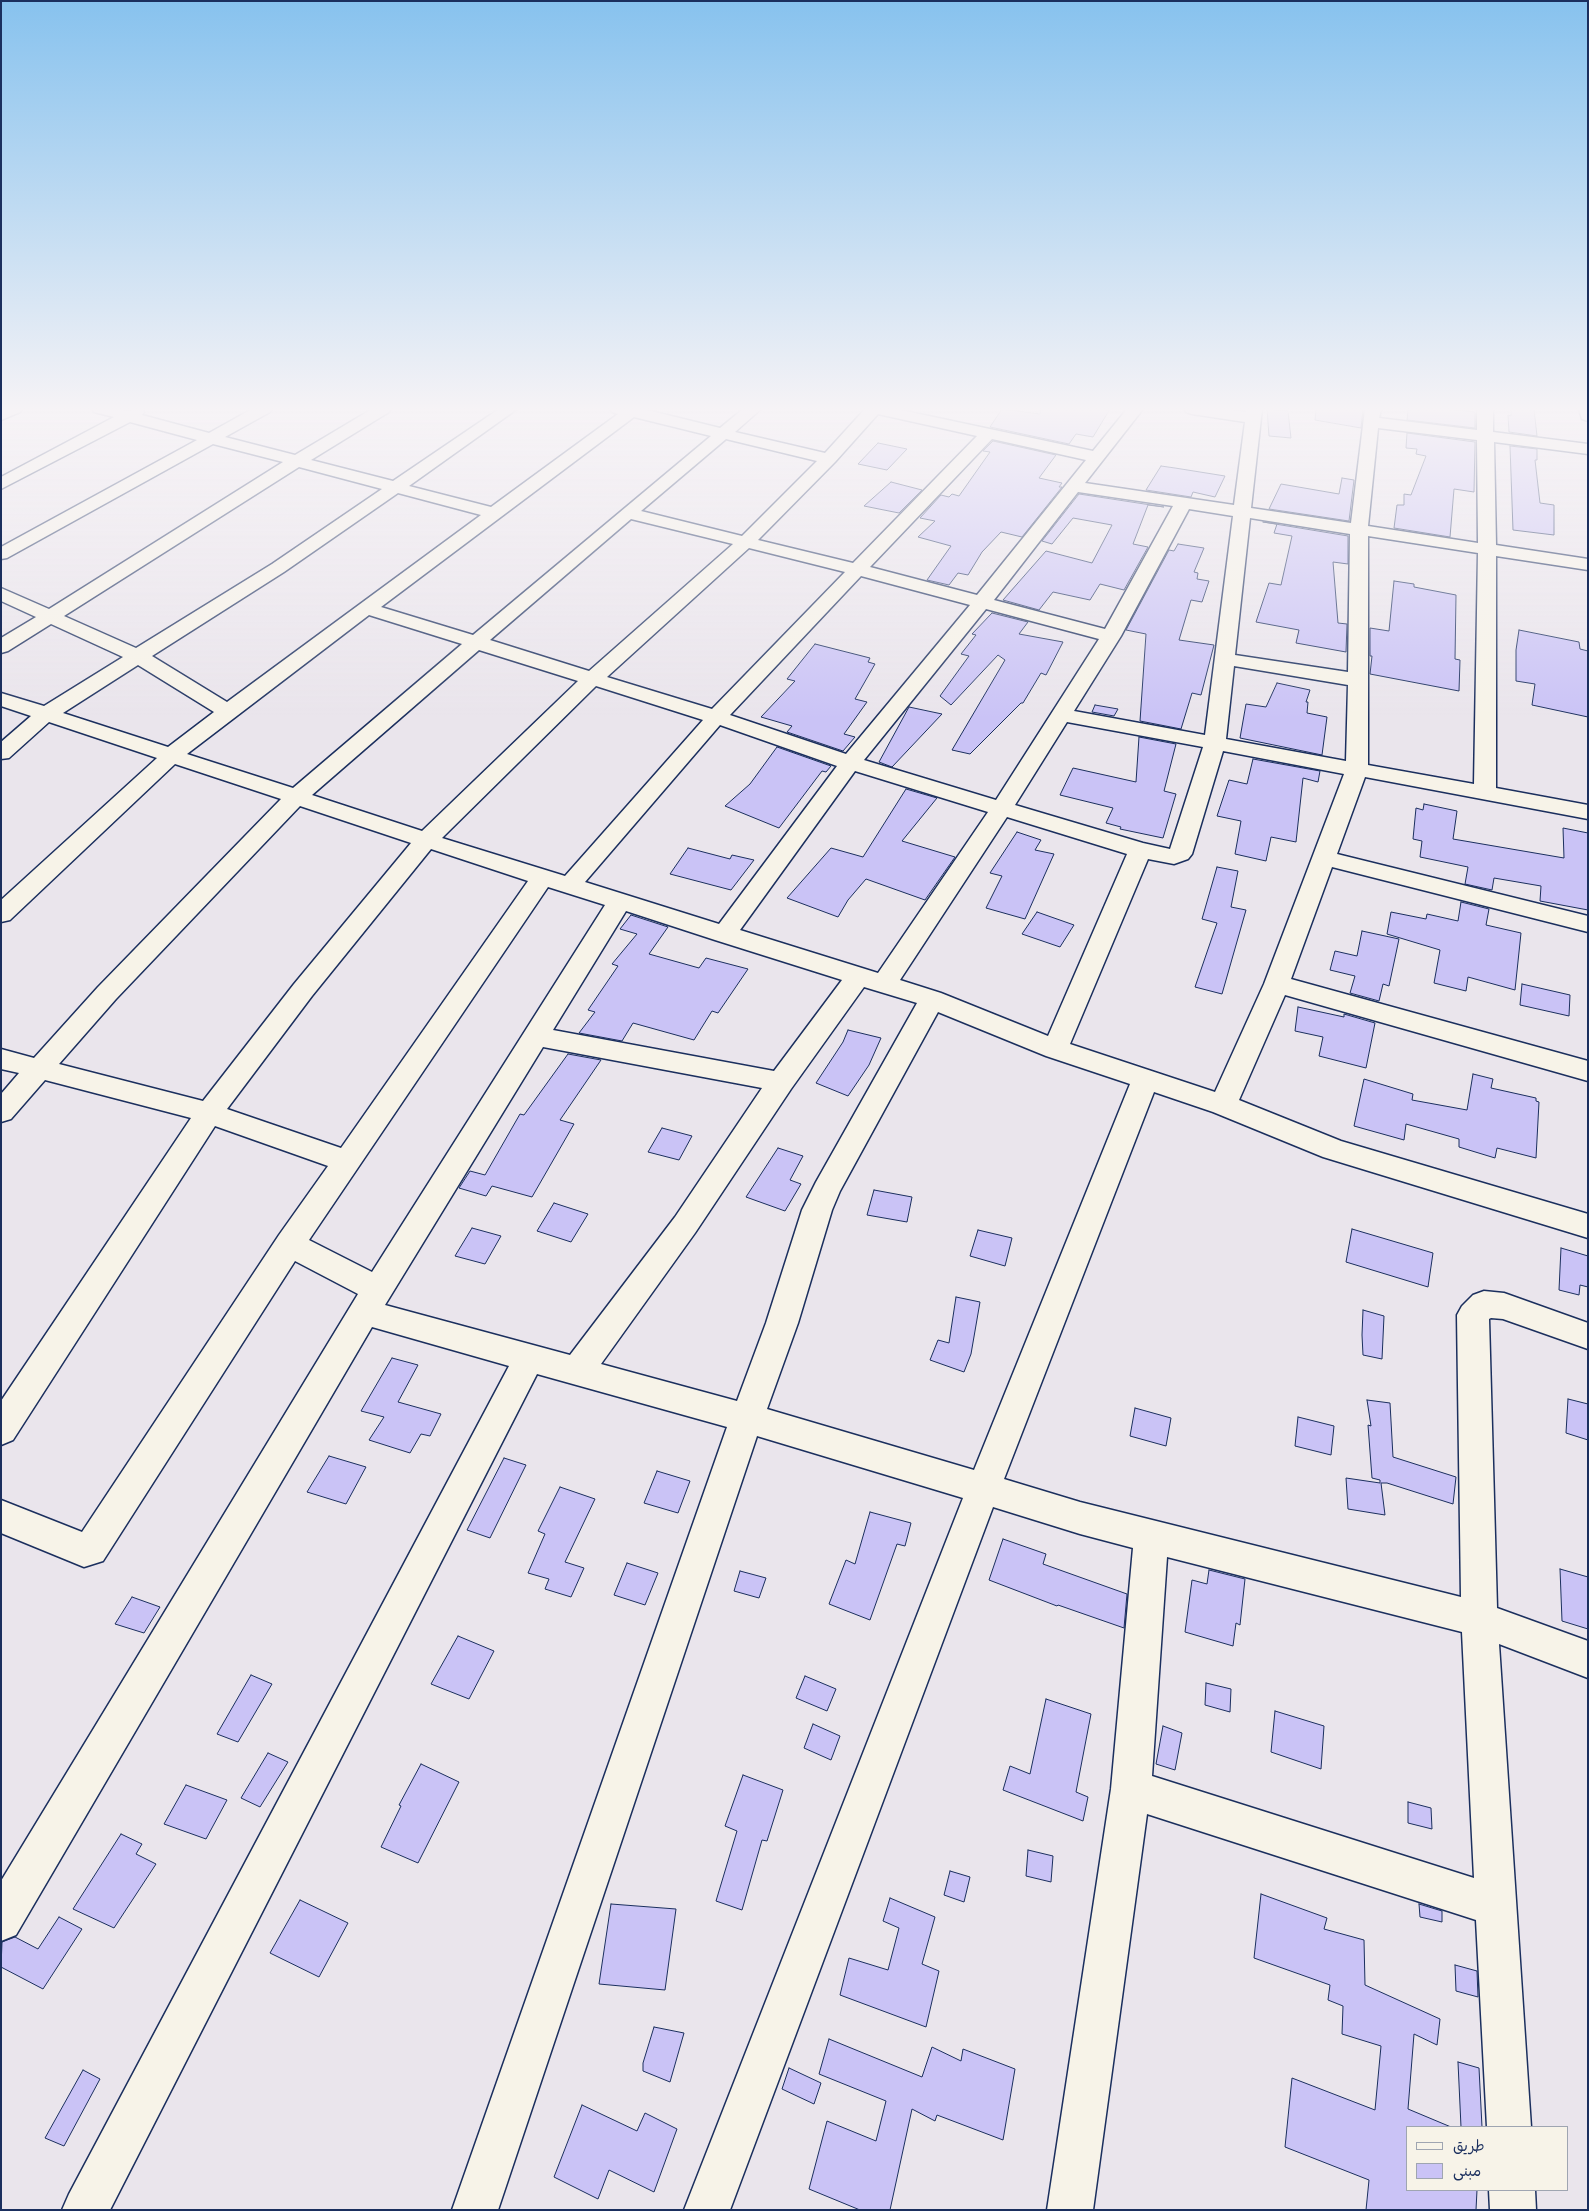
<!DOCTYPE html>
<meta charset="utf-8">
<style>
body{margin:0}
#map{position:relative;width:1589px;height:2211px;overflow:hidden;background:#eae5ec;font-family:"Playpen Sans","Playpen Sans Arabic",sans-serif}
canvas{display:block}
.frame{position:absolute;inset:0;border:2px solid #1b2f5e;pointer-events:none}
.legend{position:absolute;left:1406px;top:2126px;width:162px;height:65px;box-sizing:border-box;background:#f7f3e8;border:1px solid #9fa5b1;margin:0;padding:6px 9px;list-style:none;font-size:15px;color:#1b2f5e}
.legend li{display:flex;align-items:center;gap:10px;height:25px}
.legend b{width:25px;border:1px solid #9fa5b1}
</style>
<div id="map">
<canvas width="1589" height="2211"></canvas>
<div class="frame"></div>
<ul class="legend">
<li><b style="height:6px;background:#f7f3e8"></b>طريق</li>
<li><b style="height:14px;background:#cac3f6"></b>مبنى</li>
</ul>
</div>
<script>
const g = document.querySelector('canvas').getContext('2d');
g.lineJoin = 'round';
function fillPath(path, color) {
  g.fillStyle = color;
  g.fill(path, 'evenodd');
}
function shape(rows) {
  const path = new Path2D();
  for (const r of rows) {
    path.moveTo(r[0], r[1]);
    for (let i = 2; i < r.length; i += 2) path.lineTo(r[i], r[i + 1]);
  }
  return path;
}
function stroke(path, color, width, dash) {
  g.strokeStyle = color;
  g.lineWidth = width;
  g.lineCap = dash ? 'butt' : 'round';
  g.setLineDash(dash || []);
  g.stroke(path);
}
const building = shape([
 [1002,409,1040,414,1040,409,1110,409,1093,437,1076,434,1069,444,990,427,1002,409],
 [1267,409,1288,411,1291,438,1269,436,1267,409],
 [1316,409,1363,409,1361,428,1315,420,1316,409],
 [1408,409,1448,409,1475,412,1475,428,1407,420,1408,409],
 [1511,409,1534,409,1537,436,1509,432,1508,415,1511,416,1511,409],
 [1407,433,1475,442,1474,492,1454,489,1450,537,1394,528,1397,505,1404,505,1404,494,1411,495,1426,456,1416,454,1417,449,1406,448,1407,433],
 [993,441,1056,455,1039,478,1062,483,1059,487,1062,487,1022,537,1001,532,982,552,968,575,958,573,949,585,927,580,951,546,918,537,935,521,920,518,941,495,949,497,952,494,959,496,990,452,983,451,993,441],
 [878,443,907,449,887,470,858,464,878,443],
 [1510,446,1537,449,1537,460,1535,460,1540,503,1554,505,1554,535,1513,530,1510,446],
 [1161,466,1175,468,1225,476,1215,497,1193,492,1191,497,1146,490,1161,466],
 [1342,478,1354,480,1349,521,1269,509,1281,484,1339,494,1342,478],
 [891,482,922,490,899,513,864,506,891,482],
 [1079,494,1164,507,1148,505,1133,544,1148,547,1124,590,1100,584,1090,600,1053,592,1039,610,1003,600,1046,551,1092,563,1112,525,1073,518,1052,544,1042,541,1079,494],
 [1263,522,1348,536,1348,564,1333,562,1338,623,1347,624,1346,652,1296,643,1299,630,1256,622,1269,583,1281,585,1292,536,1274,533,1277,524,1263,522],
 [1178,544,1204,548,1194,572,1198,573,1197,579,1209,581,1202,602,1191,600,1179,640,1214,645,1201,695,1192,693,1181,729,1140,721,1146,634,1126,630,1169,550,1174,551,1178,544],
 [1394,581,1414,584,1414,587,1456,595,1455,659,1460,660,1459,691,1370,674,1372,656,1370,656,1370,628,1389,631,1394,581],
 [992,613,1028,622,1019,634,1063,642,1046,675,1041,673,1023,703,1021,703,970,754,952,750,1005,660,998,655,951,705,940,696,969,656,961,654,976,635,972,634,992,613],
 [1519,630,1579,642,1580,649,1588,651,1588,717,1532,705,1535,684,1516,681,1516,650,1519,630],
 [815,644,870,658,868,662,875,664,855,699,867,702,844,734,855,737,843,751,787,732,792,726,761,717,795,681,787,679,815,644],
 [1277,683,1310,690,1306,702,1308,702,1307,713,1327,717,1322,755,1240,738,1246,704,1266,707,1277,683],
 [1095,705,1118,709,1114,716,1092,712,1095,705],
 [909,707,942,714,892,767,879,762,909,707],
 [1139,737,1176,744,1164,791,1176,794,1163,838,1120,829,1121,827,1106,823,1113,808,1060,795,1073,768,1136,782,1139,737],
 [777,747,831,766,826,772,822,771,779,828,725,806,750,784,777,747],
 [1253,759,1320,771,1318,782,1303,778,1296,842,1271,837,1266,861,1235,854,1241,821,1217,816,1229,780,1247,784,1253,759],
 [906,789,937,798,902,841,955,857,925,900,866,879,848,900,838,917,787,898,831,848,863,857,906,789],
 [1424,804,1457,811,1453,839,1564,858,1563,828,1588,833,1588,910,1540,901,1541,886,1494,878,1492,890,1465,884,1468,867,1420,857,1422,841,1413,839,1416,808,1423,810,1424,804],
 [1017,832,1041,840,1035,850,1054,854,1025,919,986,908,1002,876,990,873,1017,832],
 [688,848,730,859,732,855,754,860,731,890,670,874,688,848],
 [1217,867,1238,871,1231,907,1246,910,1222,994,1195,987,1217,923,1202,919,1217,867],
 [1461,902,1489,909,1486,925,1521,933,1515,990,1468,977,1466,991,1434,983,1440,950,1387,934,1391,912,1426,919,1427,914,1458,921,1461,902],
 [1037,912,1074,925,1060,947,1022,934,1037,912],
 [631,915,668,927,649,954,699,968,706,958,748,969,718,1013,712,1011,694,1040,633,1023,622,1041,579,1033,595,1012,588,1010,618,966,612,964,637,934,620,929,631,915],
 [1362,931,1399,939,1389,986,1383,984,1379,1001,1350,993,1355,976,1330,970,1335,951,1357,956,1362,931],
 [1522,984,1570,995,1569,1016,1520,1005,1522,984],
 [1298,1007,1344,1017,1344,1014,1375,1023,1366,1068,1319,1056,1323,1037,1295,1031,1298,1007],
 [848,1030,881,1038,869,1065,848,1096,816,1083,843,1042,848,1030],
 [568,1054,601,1060,560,1120,574,1124,532,1197,492,1186,486,1196,459,1188,470,1171,485,1175,520,1114,524,1115,568,1054],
 [1473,1074,1493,1079,1491,1088,1536,1098,1536,1101,1539,1102,1536,1158,1497,1148,1495,1158,1459,1147,1459,1139,1406,1124,1404,1140,1354,1126,1364,1079,1413,1094,1412,1100,1467,1110,1473,1074],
 [662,1128,692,1136,679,1160,648,1152,662,1128],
 [778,1148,803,1156,790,1180,801,1184,785,1211,746,1197,778,1148],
 [874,1190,912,1197,907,1222,867,1215,874,1190],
 [554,1203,588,1214,571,1242,537,1231,554,1203],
 [472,1228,501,1236,485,1264,455,1256,472,1228],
 [1352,1229,1433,1253,1428,1287,1346,1262,1352,1229],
 [978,1230,1012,1238,1005,1266,970,1256,978,1230],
 [1561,1248,1588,1256,1588,1287,1580,1285,1579,1295,1559,1290,1561,1248],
 [956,1297,980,1302,971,1354,964,1372,930,1360,938,1340,949,1343,956,1297],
 [1363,1310,1384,1316,1382,1359,1363,1355,1362,1335,1363,1310],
 [392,1358,418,1365,398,1402,441,1414,430,1436,421,1434,410,1453,369,1440,384,1417,361,1411,392,1358],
 [1568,1399,1588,1404,1588,1440,1566,1433,1568,1399],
 [1367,1400,1390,1403,1393,1457,1456,1477,1453,1504,1387,1483,1381,1483,1385,1515,1348,1509,1346,1478,1380,1483,1380,1480,1372,1478,1368,1425,1371,1426,1367,1400],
 [1135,1408,1171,1418,1166,1446,1130,1436,1135,1408],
 [1298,1417,1334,1426,1331,1455,1295,1446,1298,1417],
 [329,1456,366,1467,346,1504,307,1492,329,1456],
 [504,1458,526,1465,490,1538,467,1530,504,1458],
 [657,1471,690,1481,678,1513,644,1503,657,1471],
 [560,1487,595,1499,565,1562,584,1568,571,1597,545,1589,549,1579,528,1573,545,1534,538,1531,560,1487],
 [870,1512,911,1523,905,1546,897,1544,870,1620,829,1604,846,1560,855,1564,870,1512],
 [1003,1539,1046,1554,1043,1564,1127,1594,1124,1628,1058,1605,1057,1606,989,1580,1003,1539],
 [627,1563,658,1573,645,1605,614,1595,627,1563],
 [1560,1569,1588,1577,1588,1629,1562,1621,1560,1569],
 [1209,1570,1245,1579,1240,1625,1236,1623,1233,1646,1185,1632,1192,1580,1207,1584,1209,1570],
 [740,1571,766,1578,759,1598,734,1591,740,1571],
 [132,1597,160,1607,144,1633,115,1624,132,1597],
 [458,1636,494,1651,469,1699,431,1684,458,1636],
 [251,1675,272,1684,238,1742,217,1734,251,1675],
 [805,1676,836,1689,827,1711,796,1698,805,1676],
 [1206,1683,1231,1689,1230,1712,1205,1705,1206,1683],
 [1046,1699,1091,1714,1076,1792,1088,1797,1083,1821,1003,1790,1010,1766,1030,1774,1046,1699],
 [1275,1711,1324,1726,1321,1769,1271,1752,1275,1711],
 [813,1724,840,1736,831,1760,804,1748,813,1724],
 [1163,1726,1182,1733,1175,1770,1156,1764,1163,1726],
 [268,1753,288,1762,260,1807,241,1798,268,1753],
 [421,1764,459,1782,418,1863,381,1847,401,1806,399,1805,421,1764],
 [743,1775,783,1790,767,1841,762,1840,742,1910,716,1901,737,1831,725,1826,743,1775],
 [186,1785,227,1800,206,1839,164,1824,186,1785],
 [1408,1802,1431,1808,1432,1829,1408,1823,1408,1802],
 [121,1834,142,1844,136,1854,156,1864,114,1928,73,1909,121,1834],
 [1028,1850,1053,1856,1051,1882,1026,1876,1028,1850],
 [950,1871,970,1877,964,1902,944,1895,950,1871],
 [1261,1894,1327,1918,1324,1929,1364,1940,1365,1985,1440,2019,1437,2045,1414,2034,1408,2109,1451,2127,1408,2127,1408,2190,1477,2190,1476,2210,1366,2210,1369,2180,1285,2147,1292,2078,1375,2110,1381,2046,1342,2034,1343,2006,1328,2000,1330,1985,1254,1958,1261,1894],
 [890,1898,935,1917,922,1964,939,1971,926,2027,840,1995,849,1958,888,1970,899,1928,883,1921,890,1898],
 [300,1900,348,1923,319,1977,270,1953,300,1900],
 [611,1904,676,1909,665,1990,599,1984,611,1904],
 [1419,1904,1442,1911,1442,1922,1420,1917,1419,1904],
 [59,1917,82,1929,43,1989,1,1967,2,1942,15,1937,38,1949,59,1917],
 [1455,1965,1477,1971,1478,1997,1456,1991,1455,1965],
 [654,2027,684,2033,670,2082,643,2071,643,2063,654,2027],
 [829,2039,922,2077,932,2047,961,2061,963,2049,1015,2069,1003,2140,937,2115,935,2121,912,2109,890,2210,860,2210,809,2189,827,2121,876,2141,886,2101,819,2074,829,2039],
 [1458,2062,1479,2068,1482,2127,1461,2127,1458,2062],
 [789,2068,821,2083,814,2104,782,2089,789,2068],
 [83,2070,100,2079,64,2146,45,2138,83,2070],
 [582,2105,637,2131,645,2113,677,2129,654,2192,609,2170,598,2199,554,2177,582,2105]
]);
const minor = shape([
 [1,409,22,409,20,412,1,420,1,409],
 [92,409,118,409,126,411,142,409,144,412,142,415,209,433,252,409,272,409,270,412,225,437,295,455,372,409,391,409,389,412,311,460,393,481,499,409,517,409,409,486,491,507,618,414,612,412,610,409,643,409,720,428,743,409,761,409,735,432,825,453,865,409,896,409,1093,451,1127,409,1143,409,1085,483,1234,505,1245,422,1192,414,1186,412,1184,409,1224,409,1246,412,1246,409,1262,409,1251,508,1351,523,1365,409,1381,409,1379,418,1477,430,1477,409,1493,409,1493,432,1588,444,1588,454,1494,442,1496,545,1588,559,1588,570,1496,556,1496,788,1588,805,1588,819,1365,777,1337,854,1588,916,1588,932,1332,867,1291,979,1588,1061,1588,1081,1285,995,1239,1100,1341,1141,1588,1214,1588,1238,1323,1157,1213,1112,1154,1092,1004,1479,1080,1502,1461,1597,1457,1315,1462,1306,1473,1295,1484,1291,1504,1293,1588,1323,1588,1349,1503,1319,1491,1318,1489,1319,1497,1608,1588,1641,1588,1678,1499,1644,1531,2127,1487,2127,1476,1920,1147,1814,1093,2210,1047,2210,1111,1789,1133,1548,1080,1534,993,1507,730,2210,684,2210,963,1498,757,1436,498,2210,452,2210,727,1427,537,1374,110,2210,62,2210,69,2194,509,1366,372,1327,16,1935,1,1941,1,1881,358,1294,295,1261,103,1561,84,1567,1,1533,1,1500,82,1532,279,1235,328,1166,215,1126,13,1440,1,1445,1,1401,191,1118,45,1080,11,1119,1,1122,1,1094,19,1073,1,1069,1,1049,34,1058,98,987,281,799,175,764,10,920,1,922,1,900,157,758,49,722,9,758,1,759,1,742,31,716,1,706,1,693,44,706,123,657,51,624,8,651,1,653,1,638,36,617,1,601,1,588,49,609,283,462,213,444,7,558,1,559,1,547,197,440,130,422,1,489,1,477,114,417,94,412,92,409],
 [878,414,977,436,853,563,758,540,835,462,878,414],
 [634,417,711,436,473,635,381,607,634,417],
 [1378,428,1477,440,1478,543,1368,526,1378,428],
 [726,439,817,461,742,536,641,511,726,439],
 [992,439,1086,460,977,595,870,567,992,439],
 [299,467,382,489,272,564,136,648,64,616,299,467],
 [1078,492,1173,506,1105,629,994,600,1078,492],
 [398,493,481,515,227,702,152,656,284,572,398,493],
 [1189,509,1233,516,1205,735,1074,711,1121,636,1189,509],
 [1250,518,1350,534,1348,672,1235,655,1250,518],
 [631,519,733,544,589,671,490,640,631,519],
 [1368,536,1478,553,1474,784,1368,765,1368,536],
 [749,548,845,572,712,709,607,677,749,548],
 [861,576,970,605,846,754,730,715,861,576],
 [986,609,1099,639,996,800,864,760,986,609],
 [369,615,462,644,293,788,187,754,369,615],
 [479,650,578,681,422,831,312,795,479,650],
 [138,665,214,712,168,747,63,713,138,665],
 [1234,666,1348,685,1346,761,1226,739,1234,666],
 [596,686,703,720,565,876,442,838,596,686],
 [1067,722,1203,747,1170,849,1143,843,1015,805,1067,722],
 [720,725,837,766,719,924,585,882,720,725],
 [1223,751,1344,774,1264,984,1215,1092,1070,1044,1148,859,1174,864,1188,859,1192,854,1223,751],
 [855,771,988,812,878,973,740,930,855,771],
 [300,806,411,843,294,984,203,1101,59,1064,116,999,300,806],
 [1007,817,1127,854,1048,1036,941,993,900,980,1007,817],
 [431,849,528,881,341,1148,227,1109,312,996,431,849],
 [548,887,605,905,372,1272,309,1240,548,887],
 [626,911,715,940,842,980,774,1071,553,1030,626,911],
 [864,987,917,1003,816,1182,802,1210,766,1323,737,1401,601,1364,695,1233,791,1089,864,987],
 [938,1012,1046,1056,1130,1084,974,1470,767,1409,798,1323,832,1210,840,1191,938,1012],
 [543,1047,762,1088,675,1217,570,1355,385,1305,543,1047],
 [1167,1557,1462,1632,1474,1878,1152,1776,1167,1557],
 [1579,409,1588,409,1588,421,1582,419,1579,409],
 [1489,2190,1535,2190,1536,2210,1490,2210,1489,2190]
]);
fillPath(building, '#cac3f6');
stroke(building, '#1b2f5e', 1);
stroke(minor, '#1b2f5e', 3);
fillPath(minor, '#f7f3e8');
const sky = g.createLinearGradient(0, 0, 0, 719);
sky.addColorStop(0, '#87c2ee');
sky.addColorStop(0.57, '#f6f3f6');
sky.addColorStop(1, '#f6f3f600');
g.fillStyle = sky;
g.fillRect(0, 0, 1589, 719);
</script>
